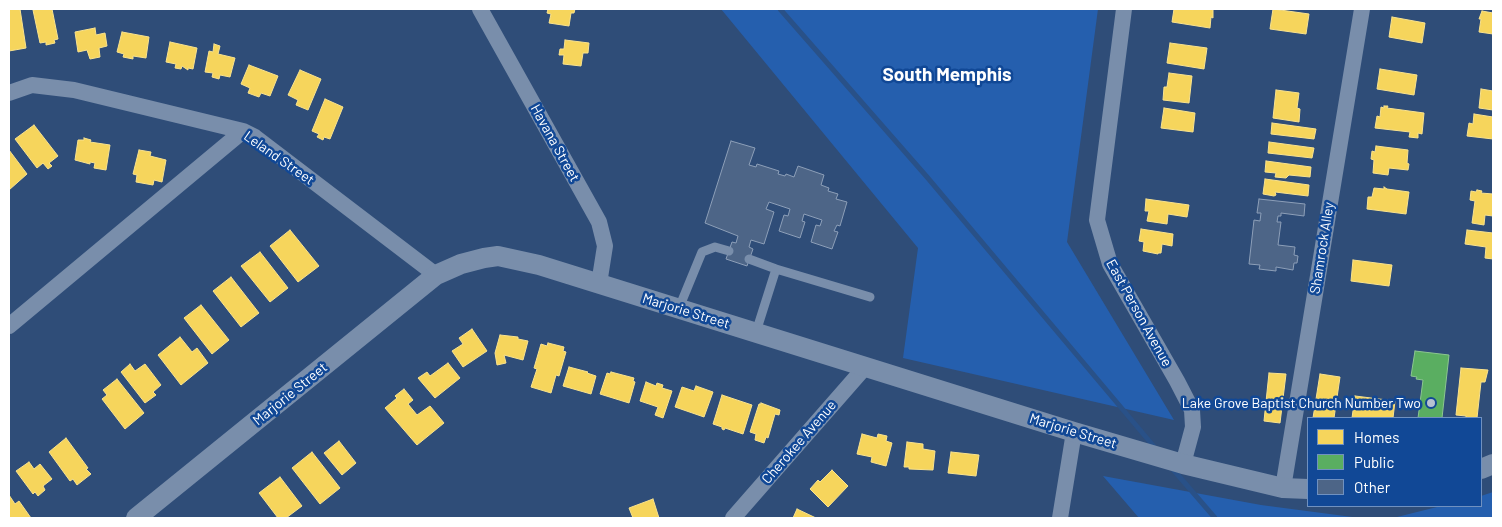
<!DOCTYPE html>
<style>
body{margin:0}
#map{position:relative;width:1502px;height:527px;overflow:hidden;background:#2f4d78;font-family:Barlow,sans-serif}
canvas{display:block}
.frame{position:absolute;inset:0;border:10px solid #fff;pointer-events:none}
.legend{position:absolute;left:1307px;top:417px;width:175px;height:90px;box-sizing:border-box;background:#114896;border:1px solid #7091c0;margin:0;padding:6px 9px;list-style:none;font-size:15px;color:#fff}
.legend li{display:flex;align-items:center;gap:10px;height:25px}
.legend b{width:25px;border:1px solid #7091c0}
</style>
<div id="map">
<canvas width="1502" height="527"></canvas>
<div class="frame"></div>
<ul class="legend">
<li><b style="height:14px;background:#f6d55c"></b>Homes</li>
<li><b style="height:14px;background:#5aae61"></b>Public</li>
<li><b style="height:14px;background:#4d6587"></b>Other</li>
</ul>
</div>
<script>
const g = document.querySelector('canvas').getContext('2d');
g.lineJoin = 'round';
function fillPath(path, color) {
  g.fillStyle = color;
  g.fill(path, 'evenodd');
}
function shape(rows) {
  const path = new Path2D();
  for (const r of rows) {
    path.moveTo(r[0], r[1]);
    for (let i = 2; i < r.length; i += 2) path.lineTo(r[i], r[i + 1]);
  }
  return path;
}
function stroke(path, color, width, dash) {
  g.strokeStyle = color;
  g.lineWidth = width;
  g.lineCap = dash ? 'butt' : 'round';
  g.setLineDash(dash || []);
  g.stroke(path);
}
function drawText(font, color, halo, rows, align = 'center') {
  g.font = font + ' Barlow,sans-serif';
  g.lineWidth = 5;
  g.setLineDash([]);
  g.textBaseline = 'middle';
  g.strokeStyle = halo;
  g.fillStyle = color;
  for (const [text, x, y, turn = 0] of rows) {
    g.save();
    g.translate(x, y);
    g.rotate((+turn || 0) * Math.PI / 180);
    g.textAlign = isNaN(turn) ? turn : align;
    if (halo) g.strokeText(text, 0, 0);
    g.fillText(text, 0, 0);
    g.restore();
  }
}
const green = shape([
 [721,9,1098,9,1067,242,1174,420,903,358,918,248],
 [1103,476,1261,505,1360,518,1139,518],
 [1493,492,1493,518,1393,518,1441,506,1481,506,1481,496]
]);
const homes = shape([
 [9,9,20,9,26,48,9,51,9,9],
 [39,9,52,9,58,39,54,40,55,43,46,45,46,42,40,43,33,10,39,9],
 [548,9,575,9,574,13,571,13,569,26,549,23,551,14,547,13,548,9],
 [1174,9,1213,9,1213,18,1211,17,1210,28,1172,22,1174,9],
 [1273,9,1309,14,1306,34,1270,29,1273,9],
 [1482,11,1493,13,1493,34,1479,32,1481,19,1479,19,1482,11],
 [1392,17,1425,23,1422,43,1389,37,1392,17],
 [95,28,96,35,105,33,107,46,99,48,100,57,90,59,87,50,78,52,75,32,95,28],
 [122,32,149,37,146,58,133,56,133,59,123,57,124,54,117,52,122,32],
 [565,40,589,43,588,53,583,53,581,66,563,64,564,55,559,55,560,49,564,49,565,40],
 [170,42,197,48,193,69,188,68,188,70,182,66,181,69,175,68,176,64,166,62,170,42],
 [1170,43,1207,48,1204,69,1167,63,1170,43],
 [214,44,220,46,218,54,235,58,230,77,220,75,219,79,212,77,213,73,205,72,209,51,213,52,214,44],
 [249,65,278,76,270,96,261,93,259,97,248,93,250,88,241,84,249,65],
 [1380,69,1417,75,1414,95,1377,89,1380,69],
 [300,70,321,79,308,110,296,105,298,100,288,95,300,70],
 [1169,73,1192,76,1189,103,1163,100,1164,87,1167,87,1169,73],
 [1481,89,1493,91,1493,110,1479,108,1481,89],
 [1276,90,1299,93,1297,108,1300,109,1299,122,1273,118,1276,90],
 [325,99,343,107,330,139,324,137,323,140,317,137,319,134,312,131,325,99],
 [1384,106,1388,106,1387,108,1424,113,1422,134,1418,133,1418,138,1409,137,1410,132,1375,128,1377,116,1380,117,1381,107,1384,108,1384,106],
 [1164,108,1195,113,1193,132,1161,128,1164,108],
 [1474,114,1493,117,1493,139,1467,136,1469,123,1473,124,1474,114],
 [1272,123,1316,129,1314,139,1271,134,1272,123],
 [34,125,58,156,49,163,52,166,48,169,43,163,37,168,15,139,34,125],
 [84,138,91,140,90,142,110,145,106,170,94,168,95,163,90,162,90,164,75,160,78,140,84,140,84,138],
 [1269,142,1314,148,1312,158,1268,153,1269,142],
 [1376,146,1408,150,1407,163,1409,164,1408,170,1389,168,1388,175,1373,173,1374,160,1371,159,1372,151,1375,152,1376,146],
 [9,150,27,174,9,190,9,150],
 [139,150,151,152,150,156,166,160,162,182,154,180,153,185,136,182,137,175,133,174,139,150],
 [1266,161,1311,167,1310,177,1289,175,1286,178,1275,177,1276,173,1265,172,1266,161],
 [1265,179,1309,185,1308,196,1275,192,1276,195,1274,196,1263,194,1265,179],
 [1384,187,1387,189,1409,192,1406,214,1367,209,1368,197,1372,197,1374,188,1384,189,1384,187],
 [1477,190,1482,191,1481,193,1493,194,1493,216,1485,215,1484,225,1472,223,1475,201,1470,200,1471,191,1476,192,1477,190],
 [1146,199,1189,205,1187,217,1168,214,1167,224,1147,221,1149,211,1145,211,1146,199],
 [1141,229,1173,234,1172,246,1162,244,1161,253,1158,253,1158,254,1143,251,1144,242,1139,241,1141,229],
 [290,230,319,266,298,282,270,246,290,230],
 [1467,230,1493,233,1493,259,1485,258,1486,247,1465,244,1467,230],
 [260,252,288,288,270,302,241,266,260,252],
 [1353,260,1392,265,1389,286,1351,281,1353,260],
 [231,277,259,313,241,327,213,291,231,277],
 [201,305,229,340,212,354,184,318,201,305],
 [472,329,487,351,463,367,452,351,463,344,459,338,472,329],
 [500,335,518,337,518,339,528,341,523,360,504,355,506,363,497,365,495,353,500,335],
 [180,337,192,352,197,348,208,363,181,385,158,355,180,337],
 [548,343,564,347,563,351,566,352,559,376,556,375,551,393,531,387,537,369,534,368,541,344,547,346,548,343],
 [448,363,460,378,435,398,418,378,427,372,430,376,448,363],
 [130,364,135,371,145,364,161,385,153,392,156,395,145,403,121,372,130,364],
 [569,367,588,372,587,373,596,376,591,394,563,386,569,367],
 [1461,368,1488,370,1485,382,1481,382,1477,418,1466,418,1466,416,1456,415,1461,368],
 [611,372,634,378,633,381,635,382,629,403,600,394,607,373,610,374,611,372],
 [1269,373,1286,374,1280,423,1264,421,1269,373],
 [1320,374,1340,377,1334,418,1313,418,1320,374],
 [117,379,144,413,125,429,102,399,107,395,103,390,117,379],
 [646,382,656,386,657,383,663,385,662,388,672,391,663,418,655,415,658,407,640,401,646,382],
 [696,386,713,392,704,417,675,407,682,387,694,391,696,386],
 [404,389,413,400,408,404,417,415,430,406,444,423,417,445,385,408,397,398,395,396,404,389],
 [722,395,752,405,743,434,725,428,724,430,722,429,722,427,713,424,722,395],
 [1355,396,1395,401,1393,418,1352,418,1355,396],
 [761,403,780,410,779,415,775,414,768,438,766,437,764,443,755,440,756,434,750,432,759,404,761,404,761,403],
 [862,434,877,438,878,434,887,436,886,441,892,443,886,466,871,462,872,457,857,454,862,434],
 [66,438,88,468,86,469,91,474,77,485,73,479,70,481,49,452,66,438],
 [339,441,356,463,342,475,324,453,339,441],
 [907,442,923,444,923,449,935,451,933,470,909,469,909,467,904,467,907,442],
 [312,452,340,488,320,504,292,468,312,452],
 [951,452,979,455,976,476,948,473,951,452],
 [29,462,34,469,40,464,52,479,43,486,45,490,38,496,35,492,33,494,16,471,29,462],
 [832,470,848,486,828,507,810,489,818,480,820,482,832,470],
 [280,477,302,506,286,518,278,518,259,493,280,477],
 [9,495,15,504,19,501,31,518,9,518,9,495],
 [653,499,659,518,633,518,629,508,653,499],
 [797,509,816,518,793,518,797,509]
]);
const public = shape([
 [1415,351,1449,355,1442,418,1418,418,1423,380,1416,379,1417,377,1411,376,1415,351]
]);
const stream = shape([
 [780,9,927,177,1156,449],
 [1171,467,1215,518]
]);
const building = shape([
 [731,141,755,148,749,165,756,167,757,164,779,171,778,174,785,176,786,174,794,177,798,166,824,175,821,185,829,188,828,191,838,194,836,199,847,202,840,226,837,225,834,231,838,232,832,249,811,242,816,225,820,226,822,220,804,214,802,221,805,222,800,238,779,231,784,215,788,216,790,209,769,202,766,209,774,212,764,244,751,240,749,247,753,249,747,266,726,259,732,242,736,243,738,236,705,223,731,141],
 [1259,199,1305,204,1304,216,1281,213,1281,216,1278,216,1277,222,1281,222,1278,245,1295,247,1294,255,1298,256,1297,263,1294,263,1293,270,1276,267,1276,271,1259,269,1260,265,1249,264,1254,220,1260,221,1261,213,1257,213,1259,199]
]);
const service = shape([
 [749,259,776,269],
 [679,308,702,252,715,247,729,251],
 [756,332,776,269,870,297]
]);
const minor = shape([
 [480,9,599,222,605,246,599,284],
 [1124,9,1097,220,1110,264,1177,381,1192,410,1193,427,1183,464],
 [9,93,32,85,74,90,243,131,255,137,436,275],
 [9,326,243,131],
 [1283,488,1362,9],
 [733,518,866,366],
 [1060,518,1074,432]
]);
const tertiary = shape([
 [1481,469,1493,464],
 [136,518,436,275,461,264,484,258,498,256,539,265,1074,432,1183,464,1283,488,1308,489]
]);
const markers = [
 [1431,403,5,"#b6c1d0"]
];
const streetNames = [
 ["Havana Street",555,143,61],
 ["Leland Street",279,158,35],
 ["Shamrock Alley",1322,248,-81],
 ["Marjorie Street",686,311,17],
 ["East Person Avenue",1139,313,61],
 ["Marjorie Street",290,394,-39],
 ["Marjorie Street",1073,431,17],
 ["Cherokee Avenue",799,442,-49]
];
const poiNames = [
 ["Lake Grove Baptist Church Number Two",1421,403]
];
const districtNames = [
 ["South Memphis",947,75]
];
fillPath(green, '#255fae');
fillPath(homes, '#f6d55c');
stroke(homes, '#f9e28d', 1);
fillPath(public, '#5aae61');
stroke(public, '#8cc690', 1);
stroke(stream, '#295188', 5);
fillPath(building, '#4d6587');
stroke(building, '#8d9fb8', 1);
stroke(service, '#798eab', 9);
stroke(minor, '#798eab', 16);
stroke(tertiary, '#798eab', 20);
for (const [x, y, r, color] of markers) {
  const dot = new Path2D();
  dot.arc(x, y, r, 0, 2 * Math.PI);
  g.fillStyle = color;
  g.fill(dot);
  stroke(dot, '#114896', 2);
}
drawText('14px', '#fff', '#114896', streetNames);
drawText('14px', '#fff', '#114896', poiNames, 'right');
drawText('bold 19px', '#fff', '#114896', districtNames);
</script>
